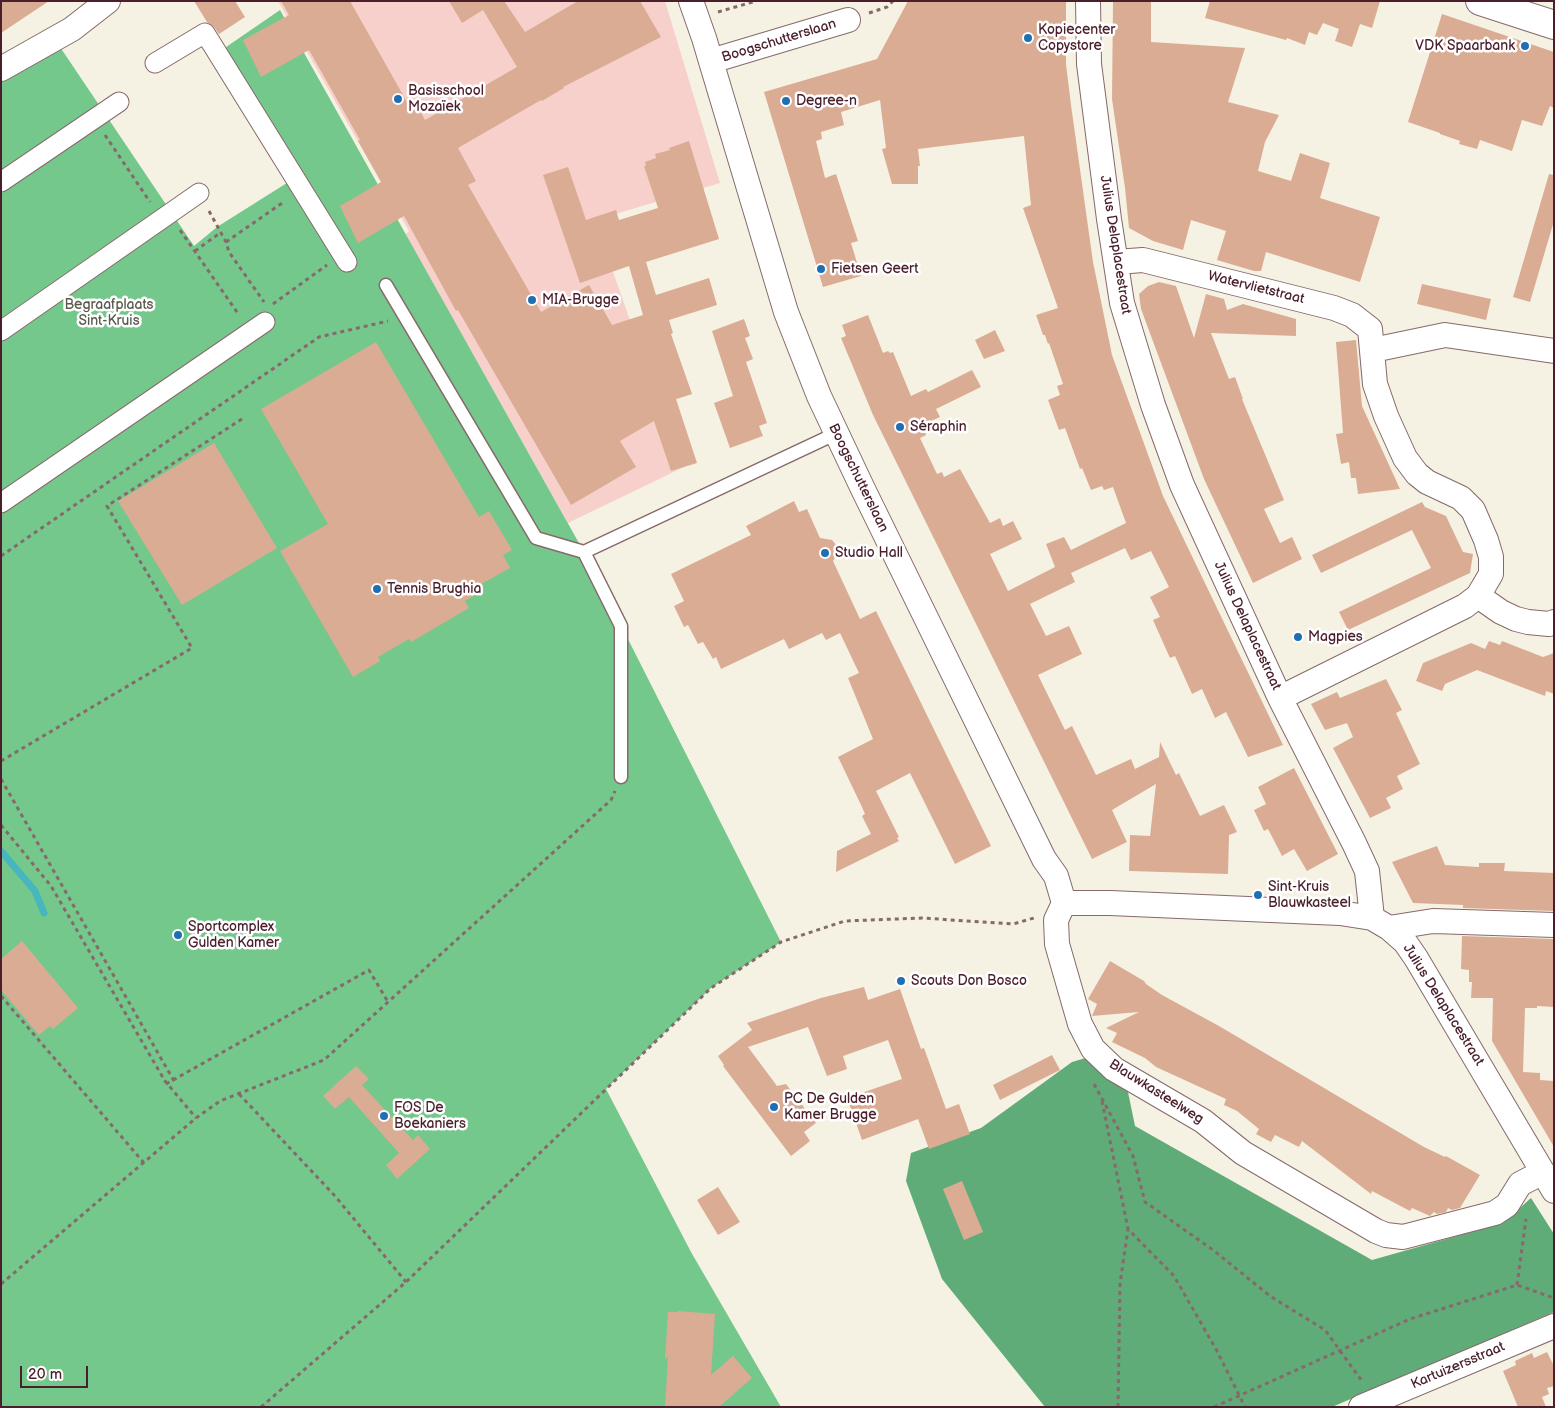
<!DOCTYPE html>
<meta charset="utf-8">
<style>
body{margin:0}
#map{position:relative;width:1555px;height:1408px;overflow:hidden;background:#f6f2e3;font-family:"Balsamiq Sans",sans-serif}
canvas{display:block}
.frame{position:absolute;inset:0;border:2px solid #4a1f2b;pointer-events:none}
.scale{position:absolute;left:20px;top:1366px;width:68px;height:22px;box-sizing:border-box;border:2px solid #4a1f2b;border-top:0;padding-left:6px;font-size:15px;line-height:18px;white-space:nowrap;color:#4a1f2b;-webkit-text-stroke:4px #fff;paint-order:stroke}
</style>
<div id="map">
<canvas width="1555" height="1408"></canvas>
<div class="frame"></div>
<div class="scale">20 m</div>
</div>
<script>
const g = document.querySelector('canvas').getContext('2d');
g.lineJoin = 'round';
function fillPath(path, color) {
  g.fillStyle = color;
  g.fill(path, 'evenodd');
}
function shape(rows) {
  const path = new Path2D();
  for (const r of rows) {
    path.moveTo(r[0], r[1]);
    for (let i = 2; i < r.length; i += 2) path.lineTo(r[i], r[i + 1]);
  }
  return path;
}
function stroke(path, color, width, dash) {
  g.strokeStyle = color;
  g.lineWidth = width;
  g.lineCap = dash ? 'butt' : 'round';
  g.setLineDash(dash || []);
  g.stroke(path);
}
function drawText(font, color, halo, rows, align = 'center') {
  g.font = font + ' "Balsamiq Sans",sans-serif';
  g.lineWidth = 5;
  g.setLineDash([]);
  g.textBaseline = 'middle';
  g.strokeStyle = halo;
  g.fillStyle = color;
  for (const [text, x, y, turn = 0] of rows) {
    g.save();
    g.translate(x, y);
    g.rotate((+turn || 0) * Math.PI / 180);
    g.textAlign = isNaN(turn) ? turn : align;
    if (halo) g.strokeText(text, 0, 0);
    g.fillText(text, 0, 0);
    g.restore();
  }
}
const built = shape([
 [278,1,665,1,720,183,595,220,647,369,679,358,692,394,660,405,684,467,568,523,409,241,406,234,409,231]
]);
const green = shape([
 [280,10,584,552,781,942,711,988,606,1089,691,1252,781,1407,1,1407,1,82,58,44,194,246,217,227,290,181,213,56]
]);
const forest = shape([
 [1089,1057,1128,1092,1135,1126,1372,1260,1503,1223,1531,1198,1554,1234,1554,1312,1332,1407,1045,1407,942,1279,906,1181,911,1153,981,1128,1072,1062]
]);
const stream = shape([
 [1,851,35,891,44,913]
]);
const building = shape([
 [1,1,49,1,1,33],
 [194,1,235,1,245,17,219,34,214,27,207,22],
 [281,1,350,1,412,111,418,107,425,120,517,67,483,10,462,23,449,1,504,1,525,32,578,1,640,1,661,37,563,87,564,88,542,101,541,100,458,148,476,181,468,185,541,312,589,285,612,325,643,315,629,266,580,283,543,175,568,167,586,220,616,210,619,220,658,208,644,166,646,166,645,162,656,158,655,154,670,150,669,148,689,141,719,239,646,262,656,295,709,278,717,305,669,320,673,333,671,334,692,394,676,399,697,463,671,471,654,421,620,441,636,467,571,505,458,310,456,311,404,216,358,243,340,206,381,182,358,141,360,140,309,50,261,77,243,40,289,15],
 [908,1,1066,1,1066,64,1071,105,1093,262,1112,355,1163,496,1283,745,1248,757,1226,712,1215,718,1202,689,1192,694,1175,656,1170,658,1153,620,1160,617,1150,597,1169,587,1151,551,1131,560,1125,548,1071,573,1075,582,1030,604,1046,636,1069,626,1082,654,1038,675,1065,730,1072,726,1096,775,1131,759,1135,769,1159,757,1160,742,1176,775,1179,773,1200,816,1224,805,1237,832,1229,835,1228,874,1129,871,1130,835,1150,836,1156,784,1112,810,1127,842,1092,859,873,415,841,338,846,336,842,325,868,315,883,353,888,351,890,353,893,352,911,396,926,389,928,392,972,370,981,387,936,409,940,417,922,425,926,435,920,438,937,474,942,472,944,477,960,469,990,523,1000,518,1003,526,1013,521,1022,539,990,554,1008,591,1055,567,1046,544,1064,537,1071,550,1126,523,1113,487,1104,490,1102,486,1091,490,1082,468,1080,469,1065,428,1059,430,1048,400,1060,395,1057,386,1063,384,1049,343,1048,344,1045,335,1043,335,1036,315,1058,308,1023,208,1031,205,1024,136,918,149,920,166,918,166,918,184,892,184,882,149,886,148,880,100,841,112,844,125,821,132,822,139,816,141,825,178,836,174,858,241,851,243,861,276,823,287,764,92,877,59],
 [1113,1,1151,1,1151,42,1245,48,1228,102,1279,115,1265,142,1258,171,1291,181,1300,153,1330,163,1320,198,1380,217,1360,282,1266,252,1261,271,1254,271,1217,260,1226,231,1191,220,1183,250,1153,241,1129,228,1125,188,1112,99],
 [1210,1,1380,1,1372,28,1360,24,1352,47,1335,41,1339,29,1323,23,1317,35,1309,32,1305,45,1287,38,1286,40,1205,18],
 [1442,14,1554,52,1554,108,1550,106,1542,126,1522,120,1512,151,1480,140,1477,149,1459,144,1460,141,1440,134,1440,133,1408,122],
 [1549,174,1554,175,1554,221,1530,302,1513,297],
 [1159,282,1176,286,1194,338,1206,294,1224,299,1227,310,1243,304,1296,319,1296,336,1211,333,1229,379,1235,377,1243,399,1242,399,1284,500,1264,509,1280,543,1292,537,1302,559,1253,583,1204,479,1141,309,1139,294,1148,286],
 [1422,284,1491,299,1486,320,1417,304],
 [744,319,750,336,745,338,753,359,746,362,767,423,759,426,763,436,730,448,714,403,733,396,712,331],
 [995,330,1005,351,984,359,975,340],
 [1356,340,1362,406,1400,489,1358,494,1356,478,1351,478,1349,462,1341,464,1336,434,1343,433,1336,342],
 [376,342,479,517,489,511,512,550,503,555,510,568,476,587,480,592,465,601,469,608,411,642,409,639,378,657,380,661,353,677,280,551,328,524,261,409],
 [214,443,277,548,182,605,118,501],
 [794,501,799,512,807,509,820,538,832,540,837,546,837,554,833,561,860,619,876,611,991,846,955,864,910,773,876,791,899,837,897,838,899,841,836,872,837,851,871,834,862,816,865,814,862,807,838,757,873,739,848,678,859,673,840,633,826,640,822,633,789,649,784,639,721,669,716,657,713,659,703,642,698,644,688,625,684,627,674,606,684,601,671,574,751,535,746,526],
 [1422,502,1425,507,1446,516,1463,552,1473,554,1470,573,1348,630,1339,612,1431,568,1412,530,1321,573,1312,555],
 [1489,641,1500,645,1502,641,1543,657,1554,653,1554,694,1546,691,1545,696,1477,670,1445,684,1442,691,1416,681,1423,663,1471,643,1485,649],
 [1386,679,1402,710,1396,713,1420,764,1397,776,1403,789,1386,798,1391,808,1370,818,1333,748,1353,737,1347,723,1325,730,1311,704,1337,692,1340,698],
 [1294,768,1338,854,1307,871,1294,849,1282,856,1268,829,1264,831,1254,810,1266,804,1258,787],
 [1437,846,1445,865,1479,867,1479,863,1505,863,1504,871,1554,873,1554,911,1463,908,1463,905,1413,903,1392,862],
 [1462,936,1554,939,1554,1007,1537,1006,1537,1008,1525,1008,1523,1072,1540,1073,1540,1080,1554,1081,1554,1147,1492,1041,1493,998,1471,998,1472,982,1469,982,1469,970,1461,969],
 [22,941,78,1008,53,1029,50,1026,39,1035,1,990,1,959],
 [1110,961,1144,981,1146,984,1162,995,1219,1026,1424,1147,1445,1157,1446,1156,1480,1175,1460,1208,1452,1210,1448,1208,1446,1212,1437,1214,1434,1212,1430,1216,1412,1208,1410,1211,1372,1191,1371,1194,1302,1141,1299,1147,1275,1135,1271,1142,1256,1134,1259,1129,1237,1111,1224,1105,1226,1099,1156,1067,1145,1058,1112,1042,1117,1033,1106,1028,1139,1012,1092,1016,1097,1004,1088,999],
 [864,987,868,1000,900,989,921,1049,924,1048,946,1109,959,1104,970,1134,929,1149,918,1119,862,1140,847,1098,902,1079,888,1040,843,1056,847,1069,827,1076,808,1027,748,1047,777,1086,786,1084,816,1123,804,1132,810,1141,791,1156,723,1066,724,1065,718,1056,752,1030,747,1023,821,998],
 [1052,1055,1060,1070,1000,1100,993,1085],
 [356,1066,369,1079,362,1085,413,1140,418,1135,430,1149,397,1179,386,1165,399,1153,349,1097,335,1109,323,1096],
 [962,1181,983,1232,964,1240,943,1189],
 [718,1187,740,1222,718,1235,697,1200],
 [678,1311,715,1314,711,1375,733,1356,752,1378,719,1407,665,1407,668,1357,665,1359,668,1312,678,1312],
 [1547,1352,1554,1366,1554,1386,1547,1388,1549,1394,1542,1397,1546,1407,1518,1407,1503,1371,1516,1365,1515,1361,1532,1353,1534,1358]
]);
const path = shape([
 [718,12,756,1],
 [869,13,887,7,893,1],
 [105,135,150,202],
 [209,211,226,242,229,252,264,302],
 [180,230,239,315],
 [226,242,285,201],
 [195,251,220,233],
 [273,304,327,265],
 [1,556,319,337,388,321],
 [1,761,192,648,107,506,245,417],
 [1,779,174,1081],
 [1,825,51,886,165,1081,196,1118],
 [1,996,144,1163],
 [166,1084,369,970,388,1002],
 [1094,1084,1133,1156,1145,1202,1213,1250,1270,1296,1325,1330,1362,1381],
 [239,1094,335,1196,406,1282],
 [1102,1101,1128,1229,1174,1276,1217,1351,1245,1407],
 [1,1284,196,1118,220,1101,324,1060,611,800,615,791],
 [1517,1285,1526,1219],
 [261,1407,406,1282,711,988,781,942,845,921,922,918,1013,924,1034,918],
 [1118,1407,1120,1284,1128,1229],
 [1214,1407,1410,1319,1517,1285,1551,1297,1554,1300]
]);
const service = shape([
 [386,285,536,538,584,552],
 [621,777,621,626,584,552,835,434]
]);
const pedestrian = shape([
 [155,63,205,33,347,262],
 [1,182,119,102],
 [1,331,199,193],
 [1,503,265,322]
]);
const minor = shape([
 [691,1,704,38,786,312,819,396,862,487,1044,859,1056,876,1064,903],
 [1088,1,1089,64,1109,219,1122,303,1153,405,1182,485,1280,698,1354,843,1367,871,1372,918],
 [711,61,848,20],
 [1,69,72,29,108,1],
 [1116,262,1143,260,1334,308,1352,315,1370,329,1375,384,1386,416,1405,458,1417,474,1427,482,1461,498,1473,510,1486,540,1491,557,1491,574,1478,596,1465,606,1280,698],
 [1373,350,1445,335,1554,351],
 [1478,596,1501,612,1516,619,1528,622,1549,624,1554,622],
 [1064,903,1056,920,1057,944,1080,1024,1093,1049,1114,1069,1203,1121,1243,1153,1376,1231,1386,1235,1403,1237,1495,1213,1507,1205,1520,1184,1543,1172],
 [1064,903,1110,903,1340,913,1372,918,1389,928,1405,942,1416,958,1554,1191],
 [1389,928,1433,921,1554,925],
 [1361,1407,1554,1326]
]);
const tertiary = shape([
 [1480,1,1554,25]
]);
const markers = [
 [1028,38,5,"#1f6fb2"],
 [1525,46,5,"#1f6fb2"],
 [398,99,5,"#1f6fb2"],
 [786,101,5,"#1f6fb2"],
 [821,269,5,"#1f6fb2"],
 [532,300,5,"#1f6fb2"],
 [900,427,5,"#1f6fb2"],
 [825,553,5,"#1f6fb2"],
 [377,589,5,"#1f6fb2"],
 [1298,637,5,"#1f6fb2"],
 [1258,895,5,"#1f6fb2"],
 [178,935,5,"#1f6fb2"],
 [901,981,5,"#1f6fb2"],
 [774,1107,5,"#1f6fb2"],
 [384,1116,5,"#1f6fb2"]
];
const poiNames = [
 ["Kopiecenter",1038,30],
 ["Copystore",1038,46],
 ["VDK Spaarbank",1515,46,"right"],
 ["Basisschool",408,91],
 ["Mozaïek",408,107],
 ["Degree-n",796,101],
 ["Fietsen Geert",831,269],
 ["MIA-Brugge",542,300],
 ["Séraphin",910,427],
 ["Studio Hall",835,553],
 ["Tennis Brughia",387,589],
 ["Magpies",1308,637],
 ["Sint-Kruis",1268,887],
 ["Blauwkasteel",1268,903],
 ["Sportcomplex",188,927],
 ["Gulden Kamer",188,943],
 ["Scouts Don Bosco",911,981],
 ["PC De Gulden",784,1099],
 ["Kamer Brugge",784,1115],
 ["FOS De",394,1108],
 ["Boekaniers",394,1124]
];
const streetNames = [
 ["Boogschutterslaan",779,41,-17],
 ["Julius Delaplacestraat",1115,245,81],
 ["Watervlietstraat",1256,288,14],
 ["Boogschutterslaan",858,478,64],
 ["Julius Delaplacestraat",1247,626,65],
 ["Julius Delaplacestraat",1443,1005,58],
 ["Blauwkasteelweg",1156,1092,32],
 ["Kartuizersstraat",1458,1366,-23]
];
const parkNames = [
 ["Begraafplaats",109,305],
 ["Sint-Kruis",109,321]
];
fillPath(built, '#f7d0cb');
fillPath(green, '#74c88c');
fillPath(forest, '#5fac78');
stroke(stream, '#47b6bf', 7);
fillPath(building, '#daac94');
stroke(service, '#86696b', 15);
stroke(pedestrian, '#86696b', 21);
stroke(minor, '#86696b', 26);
stroke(tertiary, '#86696b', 30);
stroke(path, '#86696b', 3, [4, 4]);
stroke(service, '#fff', 12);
stroke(pedestrian, '#fff', 19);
stroke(minor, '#fff', 24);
stroke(tertiary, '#fff', 28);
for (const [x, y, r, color] of markers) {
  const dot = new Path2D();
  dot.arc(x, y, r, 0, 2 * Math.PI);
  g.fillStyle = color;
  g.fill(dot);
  stroke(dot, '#fff', 2);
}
drawText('14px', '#4a1f2b', '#fff', poiNames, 'left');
drawText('14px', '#4a1f2b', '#fff', streetNames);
drawText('14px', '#595a4d', '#fff', parkNames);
</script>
